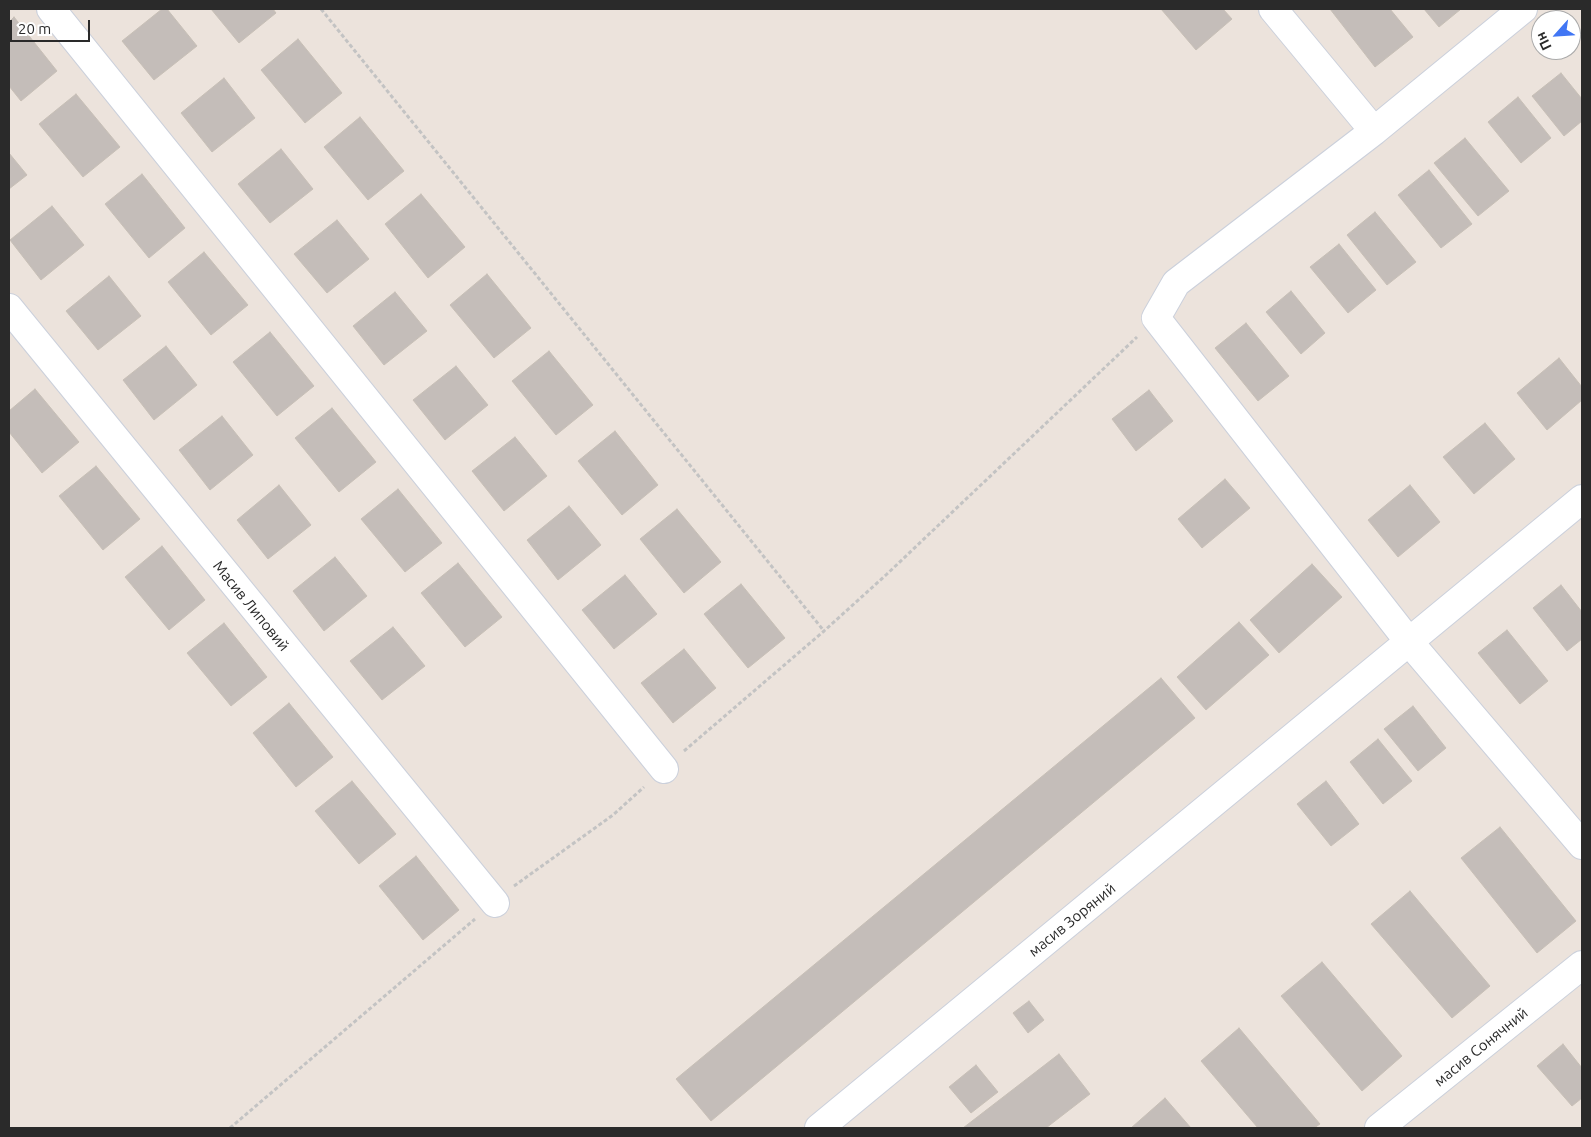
<!DOCTYPE html>
<meta charset="utf-8">
<style>
body{margin:0}
#map{position:relative;width:1591px;height:1137px;overflow:hidden;background:#ece3dc;font-family:Ubuntu,sans-serif}
canvas{display:block}
.frame{position:absolute;inset:0;border:10px solid #2a2a2a;pointer-events:none}
.north{position:absolute;left:1531px;top:10px;width:50px;height:50px;box-sizing:border-box;background:#fff;border:1px solid #aaa;border-radius:50%;rotate:244deg;font-size:14px;font-weight:700;line-height:20px;text-align:center;color:#2a2a2a}
.north::after{content:'';display:block;margin:auto;width:18px;height:22px;background:#4176f4;clip-path:polygon(50% 0,100% 100%,50% 72%,0 100%)}
.scale{position:absolute;left:10px;top:20px;width:80px;height:22px;box-sizing:border-box;border:2px solid #2a2a2a;border-top:0;padding-left:6px;font-size:15px;line-height:18px;white-space:nowrap;color:#2a2a2a;-webkit-text-stroke:4px #fff;paint-order:stroke}
</style>
<div id="map">
<canvas width="1591" height="1137"></canvas>
<div class="frame"></div>
<div class="north">Пн</div>
<div class="scale">20 m</div>
</div>
<script>
const g = document.querySelector('canvas').getContext('2d');
g.lineJoin = 'round';
function fillPath(path, color) {
  g.fillStyle = color;
  g.fill(path, 'evenodd');
}
function shape(rows) {
  const path = new Path2D();
  for (const r of rows) {
    path.moveTo(r[0], r[1]);
    for (let i = 2; i < r.length; i += 2) path.lineTo(r[i], r[i + 1]);
  }
  return path;
}
function stroke(path, color, width, dash) {
  g.strokeStyle = color;
  g.lineWidth = width;
  g.lineCap = dash ? 'butt' : 'round';
  g.setLineDash(dash || []);
  g.stroke(path);
}
function drawText(font, color, halo, rows, align = 'center') {
  g.font = font + ' Ubuntu,sans-serif';
  g.lineWidth = 5;
  g.setLineDash([]);
  g.textBaseline = 'middle';
  g.strokeStyle = halo;
  g.fillStyle = color;
  for (const [text, x, y, turn = 0] of rows) {
    g.save();
    g.translate(x, y);
    g.rotate((+turn || 0) * Math.PI / 180);
    g.textAlign = isNaN(turn) ? turn : align;
    if (halo) g.strokeText(text, 0, 0);
    g.fillText(text, 0, 0);
    g.restore();
  }
}
const building = shape([
 [162,9,167,9,197,46,154,80,122,41,162,9],
 [211,9,273,9,276,13,239,43,211,9],
 [1161,9,1223,9,1232,19,1196,50,1161,9],
 [1330,9,1390,9,1413,37,1375,67,1330,9],
 [1424,9,1461,9,1439,27,1424,9],
 [14,17,57,71,21,101,9,86,9,22,14,17],
 [298,39,342,93,305,123,261,70,298,39],
 [1561,73,1582,99,1582,121,1564,136,1532,96,1561,73],
 [224,78,255,118,212,152,181,113,224,78],
 [76,94,120,147,83,177,39,124,76,94],
 [1518,97,1551,138,1521,163,1488,122,1518,97],
 [360,117,404,171,368,200,324,147,360,117],
 [1465,138,1509,191,1478,216,1434,163,1465,138],
 [281,149,313,189,270,223,238,184,281,149],
 [9,153,27,175,9,189,9,153],
 [1429,170,1472,224,1441,248,1398,195,1429,170],
 [142,174,185,228,149,258,105,204,142,174],
 [421,194,465,247,428,278,385,224,421,194],
 [52,206,84,245,41,280,10,240,52,206],
 [1375,212,1416,262,1387,285,1347,235,1375,212],
 [337,220,369,259,327,293,294,254,337,220],
 [1339,244,1376,290,1348,313,1310,267,1339,244],
 [204,252,248,305,211,335,168,282,204,252],
 [487,274,531,328,494,358,450,305,487,274],
 [109,276,141,316,98,350,66,311,109,276],
 [1291,291,1325,333,1301,354,1266,312,1291,291],
 [395,292,427,331,384,365,353,326,395,292],
 [1246,323,1289,376,1258,401,1215,348,1246,323],
 [270,332,314,386,277,416,233,362,270,332],
 [166,346,197,385,154,420,123,380,166,346],
 [549,351,593,405,556,435,512,381,549,351],
 [1559,358,1582,387,1582,400,1547,430,1517,393,1559,358],
 [456,366,488,405,445,440,413,400,456,366],
 [35,389,79,442,42,473,9,432,9,411,35,389],
 [1149,390,1173,421,1136,451,1112,419,1149,390],
 [332,408,376,462,339,492,295,438,332,408],
 [222,416,253,455,210,490,179,450,222,416],
 [1485,423,1515,459,1474,494,1443,457,1485,423],
 [615,431,658,485,622,515,578,461,615,431],
 [515,437,547,476,504,511,472,471,515,437],
 [96,466,140,519,103,550,59,496,96,466],
 [1225,479,1250,508,1202,548,1178,519,1225,479],
 [279,485,311,525,268,559,237,520,279,485],
 [1410,485,1440,522,1398,557,1368,520,1410,485],
 [398,489,442,543,405,572,361,519,398,489],
 [569,506,601,545,558,580,527,540,569,506],
 [677,509,721,562,684,593,640,539,677,509],
 [162,546,205,600,169,630,125,577,162,546],
 [335,557,367,596,324,631,293,591,335,557],
 [458,563,502,617,465,647,421,593,458,563],
 [1312,564,1342,597,1279,653,1250,620,1312,564],
 [625,575,657,614,614,649,582,610,625,575],
 [741,584,785,638,748,668,704,614,741,584],
 [1561,585,1582,612,1582,639,1567,651,1533,608,1561,585],
 [1239,622,1269,655,1206,710,1177,677,1239,622],
 [224,623,267,677,231,706,187,653,224,623],
 [393,627,425,666,382,700,350,661,393,627],
 [1507,630,1548,681,1520,704,1478,653,1507,630],
 [684,649,716,688,673,723,641,683,684,649],
 [1161,678,1195,718,711,1121,676,1079,1161,678],
 [289,703,333,757,296,787,253,733,289,703],
 [1413,706,1446,748,1418,771,1384,729,1413,706],
 [1378,739,1412,781,1383,804,1350,762,1378,739],
 [352,781,396,834,359,864,315,811,352,781],
 [1326,781,1359,824,1331,846,1297,804,1326,781],
 [1500,827,1576,921,1537,953,1461,858,1500,827],
 [416,856,459,910,423,940,379,886,416,856],
 [1410,891,1490,986,1452,1018,1371,924,1410,891],
 [1322,962,1402,1056,1362,1091,1281,996,1322,962],
 [1029,1001,1044,1020,1028,1033,1013,1013,1029,1001],
 [1239,1028,1320,1124,1314,1128,1258,1128,1201,1061,1239,1028],
 [1563,1044,1582,1068,1582,1098,1572,1106,1537,1066,1563,1044],
 [1059,1054,1090,1094,1046,1128,963,1128,1059,1054],
 [976,1065,998,1092,971,1113,949,1087,976,1065],
 [1165,1098,1191,1128,1131,1128,1165,1098]
]);
const path = shape([
 [321,9,824,631],
 [684,751,824,631,887,574,1137,337],
 [514,886,613,815,644,787],
 [230,1128,475,919]
]);
const minor = shape([
 [51,9,664,769],
 [1273,9,1374,131],
 [1523,9,1374,131,1176,283,1156,318,1410,643,1582,845],
 [9,308,495,903],
 [819,1128,1582,499],
 [1379,1128,1582,965]
]);
const streetNames = [
 ["Масив Липовий",251,606,51],
 ["масив Зоряний",1072,920,-39],
 ["масив Сонячний",1481,1047,-39]
];
fillPath(building, '#c4bdb9');
stroke(building, '#c7bfb6', 1);
stroke(minor, '#cbd0db', 30);
stroke(path, '#c3c3c3', 3, [4, 2.5]);
stroke(minor, '#fff', 28);
drawText('15px', '#2a2a2a', '#fff', streetNames);
</script>
